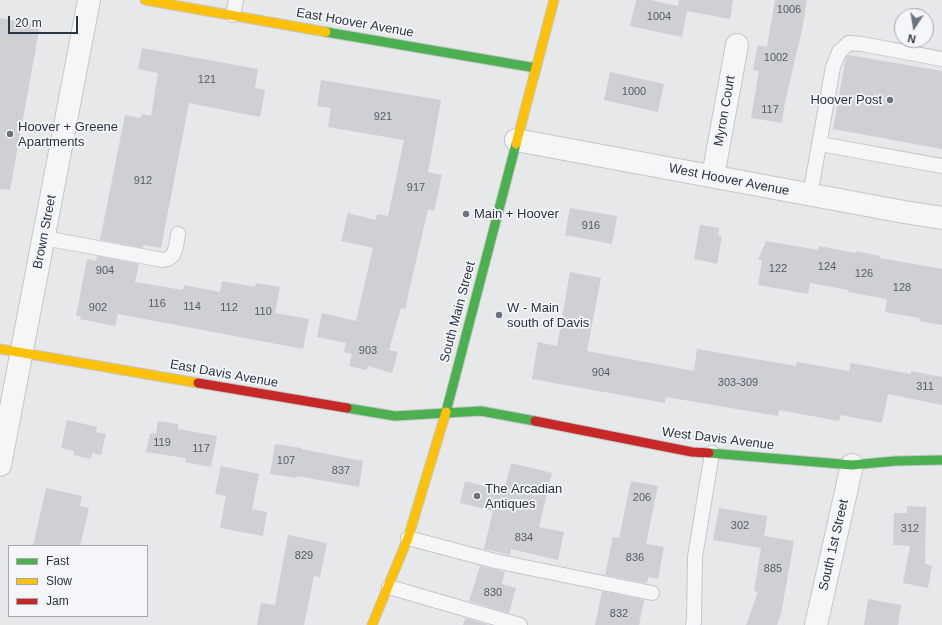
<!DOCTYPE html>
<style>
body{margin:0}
#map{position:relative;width:942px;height:625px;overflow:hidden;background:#e6e8ea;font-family:Arial,sans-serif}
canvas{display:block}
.legend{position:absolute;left:8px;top:545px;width:140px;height:72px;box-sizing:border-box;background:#f4f6f9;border:1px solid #a4a8b1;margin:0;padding:5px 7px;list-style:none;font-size:12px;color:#2b3445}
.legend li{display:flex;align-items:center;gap:8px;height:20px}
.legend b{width:20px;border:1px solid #a4a8b1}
.north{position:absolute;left:894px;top:8px;width:40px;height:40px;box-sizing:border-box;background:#f4f6f9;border:1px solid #a4a8b1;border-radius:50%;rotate:192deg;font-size:11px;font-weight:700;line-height:16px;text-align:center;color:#2b3445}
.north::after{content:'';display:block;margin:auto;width:14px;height:18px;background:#6c737f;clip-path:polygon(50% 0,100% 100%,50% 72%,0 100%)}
.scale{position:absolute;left:8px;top:16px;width:70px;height:18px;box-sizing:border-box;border:2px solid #2b3445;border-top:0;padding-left:5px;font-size:12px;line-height:14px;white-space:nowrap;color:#2b3445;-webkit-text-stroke:3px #f4f6f9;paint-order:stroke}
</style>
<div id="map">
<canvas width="942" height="625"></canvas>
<ul class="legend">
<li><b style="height:5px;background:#4caf50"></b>Fast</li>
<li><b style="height:5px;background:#ffc107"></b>Slow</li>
<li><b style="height:5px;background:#c62828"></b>Jam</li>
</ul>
<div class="north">N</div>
<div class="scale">20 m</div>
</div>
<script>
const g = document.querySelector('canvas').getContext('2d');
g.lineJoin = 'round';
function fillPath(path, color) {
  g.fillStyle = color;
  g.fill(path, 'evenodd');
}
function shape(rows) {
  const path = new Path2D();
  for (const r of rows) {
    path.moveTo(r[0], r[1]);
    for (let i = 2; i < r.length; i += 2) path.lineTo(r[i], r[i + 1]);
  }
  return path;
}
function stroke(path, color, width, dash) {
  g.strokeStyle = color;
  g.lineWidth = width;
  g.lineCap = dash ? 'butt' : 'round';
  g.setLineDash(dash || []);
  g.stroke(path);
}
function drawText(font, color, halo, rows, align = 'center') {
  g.font = font + ' Arial,sans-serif';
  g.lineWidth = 3.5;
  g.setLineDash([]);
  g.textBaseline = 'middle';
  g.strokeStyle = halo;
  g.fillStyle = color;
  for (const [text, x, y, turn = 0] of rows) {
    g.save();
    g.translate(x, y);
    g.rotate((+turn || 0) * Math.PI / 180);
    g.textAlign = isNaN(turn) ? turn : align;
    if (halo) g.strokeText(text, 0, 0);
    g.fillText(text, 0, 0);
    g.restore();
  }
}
const building = shape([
 [636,0,650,0,678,6,679,0,733,0,730,19,687,11,682,37,630,26],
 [775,0,807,0,802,30,785,102,782,123,751,118,759,71,753,70,758,45,767,47],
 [0,18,40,25,10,190,0,189],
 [142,48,258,69,255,88,265,90,260,117,189,103,161,248,143,245,143,248,100,240,125,115,140,118,142,114,151,116,158,73,138,69],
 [849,55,942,71,942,149,833,129,846,57],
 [610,72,664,84,658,112,604,100],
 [321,80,441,100,428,172,442,175,434,211,428,209,405,309,401,308,389,350,398,352,392,373,368,366,366,370,349,366,352,354,344,352,346,343,317,337,322,313,356,321,373,248,341,241,348,213,376,220,377,214,388,216,404,140,328,127,331,108,317,106],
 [570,208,617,216,612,244,565,235],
 [700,225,719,228,718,235,722,236,717,264,694,259],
 [766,241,818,250,819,246,855,253,856,251,880,256,880,258,942,269,942,325,919,321,920,318,885,312,887,299,848,292,849,290,810,283,808,294,758,285,762,260,758,260],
 [97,256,139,264,135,282,183,290,184,285,220,292,222,281,255,287,256,283,280,287,275,313,309,319,303,349,118,314,115,326,80,319,81,316,76,316,87,259,96,261],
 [570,272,601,278,587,351,694,371,697,349,796,366,797,362,849,371,851,363,911,374,911,371,942,377,942,405,888,394,882,423,841,415,839,421,779,410,778,416,666,397,665,403,532,379,538,342,557,346],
 [67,420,97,427,96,432,106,434,101,455,92,453,91,459,73,455,74,451,61,448],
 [158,421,178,424,178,429,217,436,211,467,185,462,186,458,146,452,150,433,156,434],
 [275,444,301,448,301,449,363,461,359,487,297,476,296,478,270,474],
 [511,463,552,473,539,527,564,532,558,560,511,549,510,555,484,549,493,511,460,503,465,481,504,491],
 [221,466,259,474,252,509,267,512,263,536,220,528,226,496,215,494],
 [631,481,658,486,646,544,664,547,658,579,648,577,647,583,605,575,613,537,619,538],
 [46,488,82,496,80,506,89,508,80,546,33,546],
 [907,506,926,507,925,564,932,566,928,588,903,583,910,546,893,545,894,513,907,513],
 [719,508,767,516,764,536,794,541,781,614,777,625,746,625,758,592,754,591,761,548,713,540],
 [288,535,327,543,320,577,314,576,304,625,257,625,261,603,275,605],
 [480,566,505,572,502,584,516,588,509,613,469,601],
 [602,591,644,600,639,625,595,625],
 [868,599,901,605,898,625,864,625],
 [465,618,489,625,463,625]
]);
const lane = shape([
 [233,15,236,0],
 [820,144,942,166],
 [810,195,833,67,839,52,849,43,862,44,942,59],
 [44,238,163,260,168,259,173,255,176,247,178,234],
 [408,538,495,561,652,593],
 [389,587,520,625],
 [693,625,694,621,695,557,712,453]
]);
const street = shape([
 [516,140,904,212,942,218],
 [713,176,737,45],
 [0,465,89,0],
 [816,625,852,465]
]);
const fast = shape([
 [326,32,536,68],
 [347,408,395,416,481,411,535,421],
 [446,412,516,144],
 [709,453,852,465,895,461,942,460]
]);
const slow = shape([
 [145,0,326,32],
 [516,144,554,0],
 [0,349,198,383],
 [372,625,408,538,446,412]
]);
const jam = shape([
 [198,383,347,408],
 [535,421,692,452,709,453]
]);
const markers = [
 [890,100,4,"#6c737f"],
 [10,134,4,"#6c737f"],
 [466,214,4,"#6c737f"],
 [499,315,4,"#6c737f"],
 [477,496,4,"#6c737f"]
];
const numberNames = [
 ["1006",789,10],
 ["1004",659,17],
 ["1002",776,58],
 ["121",207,80],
 ["1000",634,92],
 ["117",770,110],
 ["921",383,117],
 ["912",143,181],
 ["917",416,188],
 ["916",591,226],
 ["124",827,267],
 ["122",778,269],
 ["904",105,271],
 ["126",864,274],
 ["128",902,288],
 ["116",157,304],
 ["114",192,307],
 ["902",98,308],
 ["112",229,308],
 ["110",263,312],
 ["903",368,351],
 ["904",601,373],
 ["303-309",738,383],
 ["311",925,387],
 ["119",162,443],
 ["117",201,449],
 ["107",286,461],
 ["837",341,471],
 ["206",642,498],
 ["302",740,526],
 ["312",910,529],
 ["834",524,538],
 ["829",304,556],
 ["836",635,558],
 ["885",773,569],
 ["830",493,593],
 ["832",619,614]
];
const streetNames = [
 ["East Hoover Avenue",355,23,10],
 ["Myron Court",725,111,-80],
 ["West Hoover Avenue",729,180,11],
 ["Brown Street",45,232,-79],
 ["South Main Street",458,312,-75],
 ["East Davis Avenue",224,374,10],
 ["West Davis Avenue",718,439,7],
 ["South 1st Street",834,545,-77]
];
const poiNames = [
 ["Hoover Post",882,100,"right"],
 ["Hoover + Greene",18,127],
 ["Apartments",18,142],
 ["Main + Hoover",474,214],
 ["W - Main",507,308],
 ["south of Davis",507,323],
 ["The Arcadian",485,489],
 ["Antiques",485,504]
];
fillPath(building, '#ced0d3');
stroke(lane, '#c4c6c8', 16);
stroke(street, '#c4c6c8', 24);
stroke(fast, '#c4c6c8', 11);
stroke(slow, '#c4c6c8', 11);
stroke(jam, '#c4c6c8', 11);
stroke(lane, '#f5f6f7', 14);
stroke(street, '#f5f6f7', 22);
stroke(fast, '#4caf50', 9);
stroke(slow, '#ffc107', 9);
stroke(jam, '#c62828', 9);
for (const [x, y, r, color] of markers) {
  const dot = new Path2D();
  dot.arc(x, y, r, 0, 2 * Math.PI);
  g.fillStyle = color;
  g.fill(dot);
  stroke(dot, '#f4f6f9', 1.5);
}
drawText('11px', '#545c69', null, numberNames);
drawText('13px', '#2b3445', '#f4f6f9', streetNames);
drawText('13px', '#2b3445', '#f4f6f9', poiNames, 'left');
</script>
